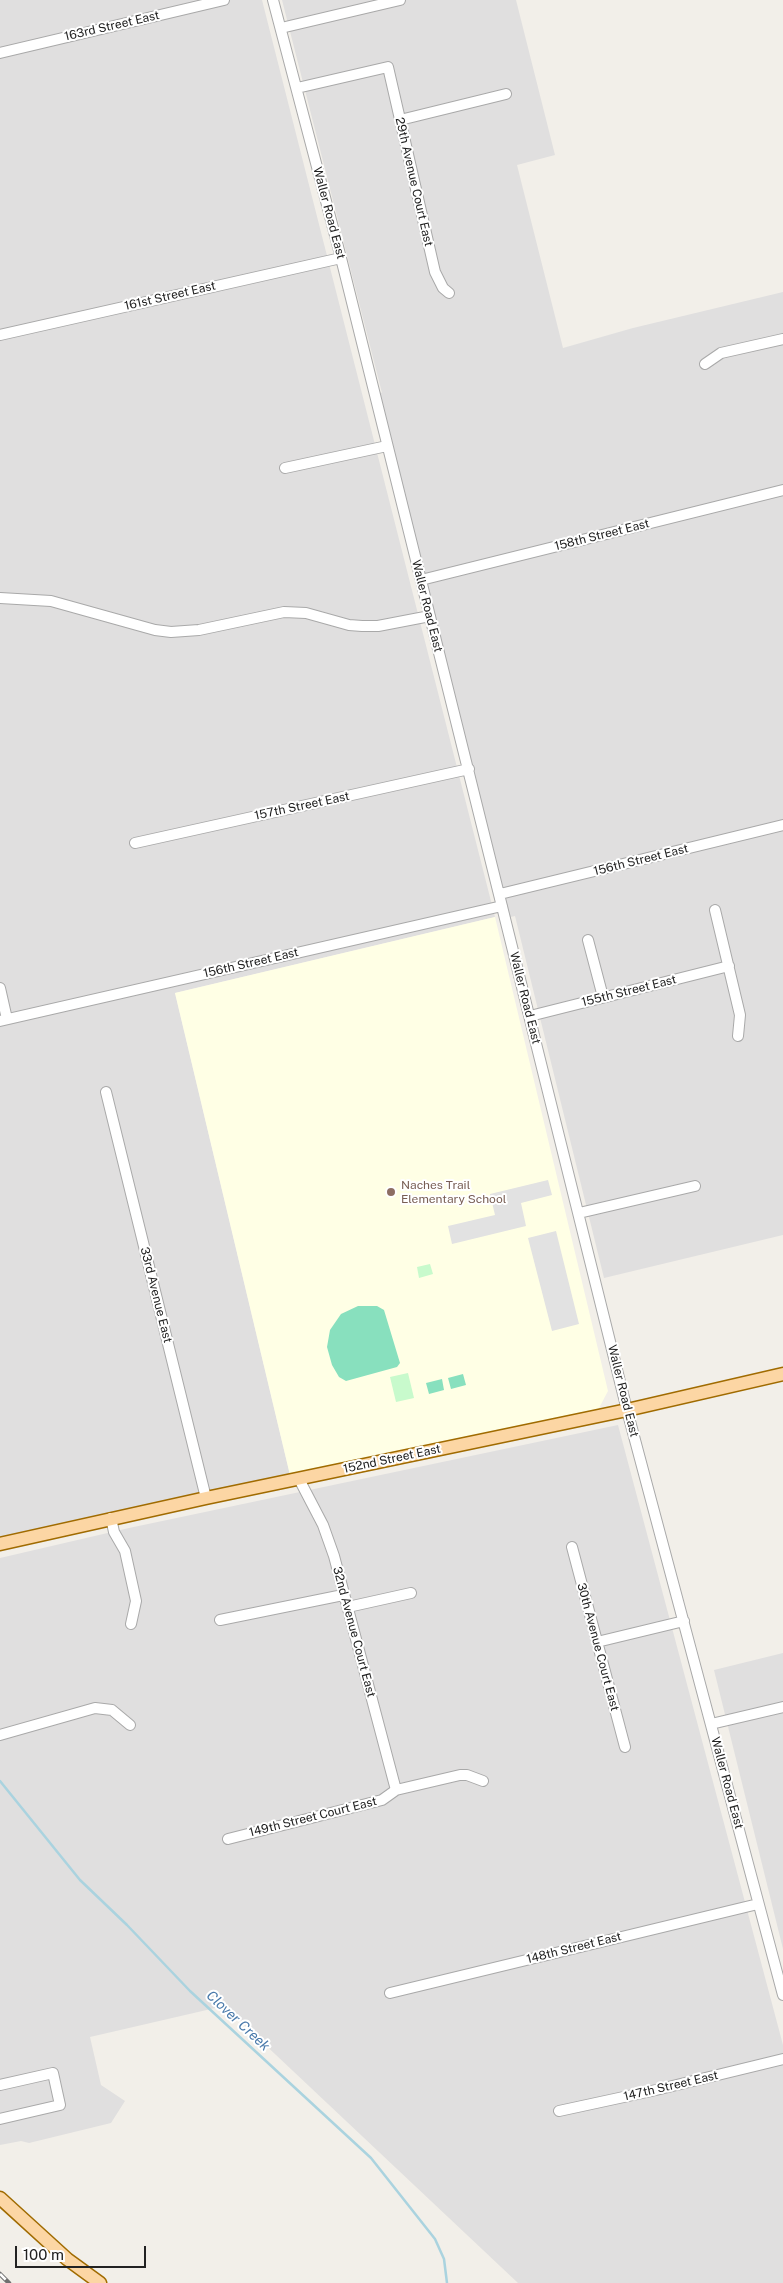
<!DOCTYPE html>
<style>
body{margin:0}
#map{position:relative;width:783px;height:2283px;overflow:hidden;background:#f2efe9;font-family:"Public Sans",sans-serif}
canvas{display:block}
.scale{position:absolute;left:15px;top:2246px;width:131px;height:22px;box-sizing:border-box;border:2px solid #222;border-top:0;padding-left:6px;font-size:15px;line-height:18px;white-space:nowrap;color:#222;-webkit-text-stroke:4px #fff;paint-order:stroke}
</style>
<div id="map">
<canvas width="783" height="2283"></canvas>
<div class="scale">100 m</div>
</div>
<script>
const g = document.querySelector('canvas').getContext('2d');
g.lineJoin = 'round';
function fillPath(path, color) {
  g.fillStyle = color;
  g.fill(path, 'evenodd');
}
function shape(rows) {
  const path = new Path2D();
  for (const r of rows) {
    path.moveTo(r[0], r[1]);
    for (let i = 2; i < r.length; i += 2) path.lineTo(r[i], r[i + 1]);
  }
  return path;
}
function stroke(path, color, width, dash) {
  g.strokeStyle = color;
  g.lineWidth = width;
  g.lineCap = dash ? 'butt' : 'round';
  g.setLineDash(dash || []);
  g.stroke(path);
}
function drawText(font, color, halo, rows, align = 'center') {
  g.font = font + ' "Public Sans",sans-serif';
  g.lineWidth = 4;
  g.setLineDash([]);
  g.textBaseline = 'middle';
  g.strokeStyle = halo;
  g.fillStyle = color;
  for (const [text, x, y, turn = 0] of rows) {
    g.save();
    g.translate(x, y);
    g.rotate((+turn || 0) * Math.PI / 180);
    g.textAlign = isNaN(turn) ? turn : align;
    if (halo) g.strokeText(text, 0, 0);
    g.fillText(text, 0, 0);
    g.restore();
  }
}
const residential = shape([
 [0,0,262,0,495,917,175,993,290,1475,0,1541],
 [282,0,516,0,555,155,517,165,563,348,633,328,783,292,783,1235,604,1278,515,916,506,918,377,391,382,393],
 [618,1425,783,2045,783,2283,518,2283,224,2006,90,2037,101,2085,125,2101,111,2123,29,2143,21,2141,0,2145,0,1558,129,1528],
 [783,1653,783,1949,714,1670]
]);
const education = shape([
 [495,917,608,1391,598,1410,290,1475,175,993]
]);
const park = shape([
 [430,1264,433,1274,419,1278,417,1267],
 [408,1373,414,1398,396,1402,390,1377]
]);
const pitch = shape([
 [358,1306,377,1306,384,1310,400,1363,397,1367,346,1381,339,1377,332,1365,327,1347,330,1330,341,1314],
 [463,1374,466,1385,451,1389,448,1378],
 [442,1379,444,1390,429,1394,426,1383]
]);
const parking = shape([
 [548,1180,552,1195,521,1203,526,1226,452,1244,448,1226,495,1215,490,1194],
 [556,1231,579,1324,552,1331,528,1238]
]);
const stream = shape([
 [0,1781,80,1880,127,1925,190,1991,371,2158,435,2239,444,2259,447,2283]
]);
const minor = shape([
 [273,0,341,258,627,1410,783,1995],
 [281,28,400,0],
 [0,53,224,0],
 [297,88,388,67,435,272,443,288,449,293],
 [400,120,506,94],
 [0,335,341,258],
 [705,364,721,353,783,339],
 [285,468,387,446],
 [421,580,783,490],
 [0,598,51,601,155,630,171,632,199,630,284,612,306,613,349,625,362,626,378,626,430,616],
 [135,843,469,769],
 [500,894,783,825],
 [715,910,740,1015,738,1036],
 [588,940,603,997],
 [0,988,7,1019],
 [530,1016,729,966],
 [0,1021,502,906],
 [106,1092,206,1498],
 [579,1213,695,1186],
 [299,1479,323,1525,334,1556,396,1790],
 [111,1518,114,1532,125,1551,136,1601,131,1624],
 [572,1547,625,1747],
 [348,1607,411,1593],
 [220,1620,343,1595],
 [597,1642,684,1621],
 [711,1724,783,1707],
 [0,1735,95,1708,112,1710,130,1725],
 [228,1839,382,1800,396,1790,460,1775,467,1775,483,1781],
 [390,1993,758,1904],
 [0,2085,53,2073,60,2105,0,2119],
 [559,2111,656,2090,783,2059]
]);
const major = shape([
 [0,1544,206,1498,627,1410,783,1374],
 [0,2198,67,2259,100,2283]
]);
const rail = shape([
 [0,2274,9,2283]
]);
const markers = [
 [391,1192,5,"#8d6e63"]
];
const streetNames = [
 ["163rd Street East",112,26,-13],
 ["29th Avenue Court East",414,182,77],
 ["Waller Road East",329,213,75],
 ["161st Street East",170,296,-13],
 ["158th Street East",602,535,-14],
 ["Waller Road East",427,606,76],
 ["157th Street East",302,806,-12],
 ["156th Street East",641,860,-14],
 ["156th Street East",251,963,-13],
 ["155th Street East",629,991,-14],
 ["Waller Road East",525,998,76],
 ["33rd Avenue East",156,1295,76],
 ["Waller Road East",623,1391,76],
 ["152nd Street East",392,1459,-12],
 ["32nd Avenue Court East",354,1632,75],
 ["30th Avenue Court East",598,1647,75],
 ["Waller Road East",727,1783,75],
 ["149th Street Court East",313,1817,-14],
 ["148th Street East",574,1948,-14],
 ["147th Street East",671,2086,-13]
];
const educationNames = [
 ["Naches Trail",401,1185],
 ["Elementary School",401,1199]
];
const waterNames = [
 ["Clover Creek",238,2021,43]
];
fillPath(residential, '#e0dfdf');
fillPath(education, '#ffffe5');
fillPath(park, '#c8facc');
fillPath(pitch, '#88e0be');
fillPath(parking, '#e2e2e2');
stroke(stream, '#aad3df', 2.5);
stroke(minor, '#a9a9a9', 12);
stroke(major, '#a06b00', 15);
stroke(minor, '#fff', 10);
stroke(major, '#fcd6a4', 12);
stroke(rail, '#707070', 4.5);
stroke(rail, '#fff', 2.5, [8]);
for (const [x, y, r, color] of markers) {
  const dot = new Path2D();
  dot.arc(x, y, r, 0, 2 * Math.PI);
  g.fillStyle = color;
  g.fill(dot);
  stroke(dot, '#fff', 2);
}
drawText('12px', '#222', '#fff', streetNames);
drawText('12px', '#785e54', '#fff', educationNames, 'left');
drawText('italic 14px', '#4a7aab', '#fff', waterNames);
</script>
